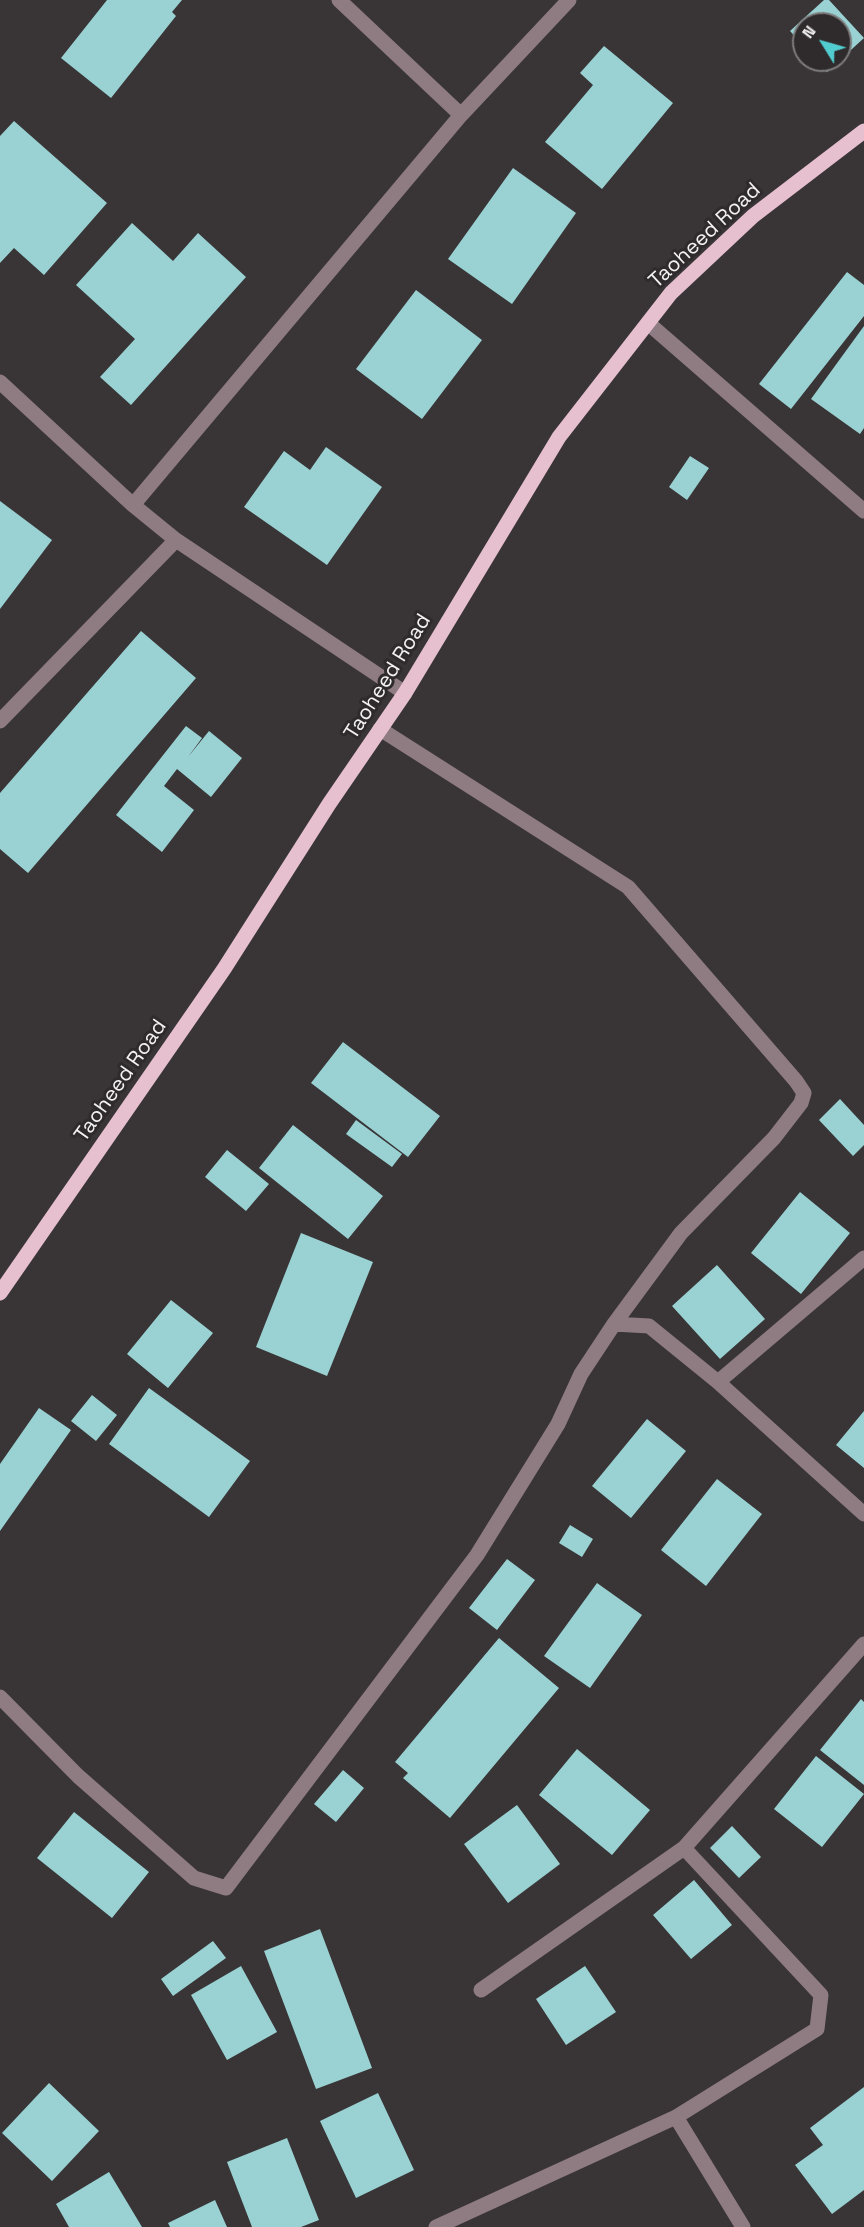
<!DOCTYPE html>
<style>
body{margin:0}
#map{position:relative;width:864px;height:2227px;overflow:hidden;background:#393537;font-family:"Space Grotesk",sans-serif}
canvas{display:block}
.north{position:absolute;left:792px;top:12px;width:60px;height:60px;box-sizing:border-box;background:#2f2b2d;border:2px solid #7d7a7c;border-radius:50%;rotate:307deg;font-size:16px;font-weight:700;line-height:24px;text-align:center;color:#f3f1f2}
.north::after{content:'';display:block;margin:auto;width:21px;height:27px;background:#52cdcf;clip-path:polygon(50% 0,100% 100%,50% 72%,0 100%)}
</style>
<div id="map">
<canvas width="864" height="2227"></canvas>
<div class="north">N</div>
</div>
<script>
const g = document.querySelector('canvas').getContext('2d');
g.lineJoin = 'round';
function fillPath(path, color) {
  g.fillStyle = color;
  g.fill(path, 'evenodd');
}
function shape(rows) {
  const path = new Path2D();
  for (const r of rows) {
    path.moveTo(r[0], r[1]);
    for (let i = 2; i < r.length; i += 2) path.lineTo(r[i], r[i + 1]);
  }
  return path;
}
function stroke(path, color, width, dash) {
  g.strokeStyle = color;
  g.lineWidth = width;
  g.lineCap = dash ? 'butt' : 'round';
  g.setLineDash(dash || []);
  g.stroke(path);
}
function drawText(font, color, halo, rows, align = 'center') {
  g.font = font + ' "Space Grotesk",sans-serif';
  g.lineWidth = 6;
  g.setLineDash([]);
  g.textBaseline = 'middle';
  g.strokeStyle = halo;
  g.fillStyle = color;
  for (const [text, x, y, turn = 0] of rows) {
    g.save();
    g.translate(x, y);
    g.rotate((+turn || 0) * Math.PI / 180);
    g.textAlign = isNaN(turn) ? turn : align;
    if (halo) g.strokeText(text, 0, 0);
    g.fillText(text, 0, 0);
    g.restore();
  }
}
const building = shape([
 [107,0,182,0,172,12,176,16,111,98,61,58],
 [824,0,829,0,864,38,840,60,840,24,804,24,804,46,790,31],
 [604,46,673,103,602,189,545,142,593,85,580,73],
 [817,60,840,60,827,72],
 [14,121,107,203,44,275,14,248,0,263,0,136],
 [513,168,576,213,512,304,448,259],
 [132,223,173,261,198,233,246,277,131,405,100,377,135,339,76,285],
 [847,272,864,285,864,316,791,409,759,384],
 [416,290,482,340,422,419,356,369],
 [864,326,864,428,860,434,811,399],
 [326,447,382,487,327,565,244,507,284,451,310,470],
 [690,456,709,468,687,500,669,487],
 [0,501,52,540,0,609],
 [141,631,196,678,28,873,0,849,0,793],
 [186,726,202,738,188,757,209,731,242,758,211,797,177,769,164,786,194,810,162,852,116,815],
 [343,1042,440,1116,408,1157,311,1083],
 [840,1099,864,1125,864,1145,853,1156,819,1120],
 [356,1120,402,1154,392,1167,346,1134],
 [293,1125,383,1196,348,1239,259,1168],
 [227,1150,269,1184,246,1211,205,1177],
 [800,1192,850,1233,801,1294,751,1253],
 [301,1233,373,1262,327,1376,256,1347],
 [717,1265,765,1319,720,1359,672,1306],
 [171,1300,213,1333,168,1388,127,1354],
 [149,1388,250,1461,209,1517,109,1444],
 [92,1395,117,1415,96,1441,71,1421],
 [39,1408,71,1430,0,1531,0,1464],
 [864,1411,864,1468,836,1445],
 [647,1419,686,1451,631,1518,592,1486],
 [717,1479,762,1514,706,1586,661,1550],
 [570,1525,593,1539,582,1557,559,1543],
 [507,1559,535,1580,497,1630,469,1608],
 [597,1583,642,1615,590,1688,544,1656],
 [499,1638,559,1688,450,1818,403,1778,408,1773,395,1762],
 [861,1699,864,1702,864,1785,820,1750],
 [577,1749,650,1810,612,1855,539,1795],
 [816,1756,864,1794,822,1847,774,1809],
 [343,1770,364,1788,336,1822,314,1804],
 [517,1805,560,1864,508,1903,464,1844],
 [74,1812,149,1872,112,1918,37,1858],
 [732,1826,761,1857,739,1878,710,1848],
 [694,1880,732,1925,691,1959,653,1915],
 [320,1929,372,2068,316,2089,264,1951],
 [213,1941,226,1958,173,1996,161,1979],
 [241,1966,277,2032,227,2060,191,1995],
 [585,1966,616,2012,566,2045,536,1999],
 [49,2083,99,2131,52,2181,2,2133],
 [864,2087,864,2190,832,2214,795,2165,823,2145,810,2128],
 [378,2093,414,2170,356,2198,320,2121],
 [287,2138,319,2220,301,2227,252,2227,227,2162],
 [109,2172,142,2227,69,2227,56,2204],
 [215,2200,227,2227,170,2227,168,2223]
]);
const minor = shape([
 [339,0,461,115],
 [648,323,864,511],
 [0,382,133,505,176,540,405,693],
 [133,505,461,115,569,0],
 [0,721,176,540],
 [614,1324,649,1326,718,1382,864,1514],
 [718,1382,864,1258],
 [0,1697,78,1776,194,1878,226,1888,477,1555,558,1424,581,1374,614,1324,681,1233,774,1138,801,1103,804,1093,796,1081,628,887,380,729],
 [481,1990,684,1848],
 [676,2117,743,2227],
 [436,2227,676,2117,817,2029,821,1995,684,1848,864,1644]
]);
const major = shape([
 [0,1293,224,969,329,804,405,693,559,437,671,293,753,216,864,131]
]);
const streetNames = [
 ["Taoheed Road",705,236,-43],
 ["Taoheed Road",388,677,-58],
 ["Taoheed Road",121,1081,-55]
];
fillPath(building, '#9ad2d3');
stroke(minor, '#8f7c83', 15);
stroke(major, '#e7c0d0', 15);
drawText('21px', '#f3f1f2', '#2f2b2d', streetNames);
</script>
